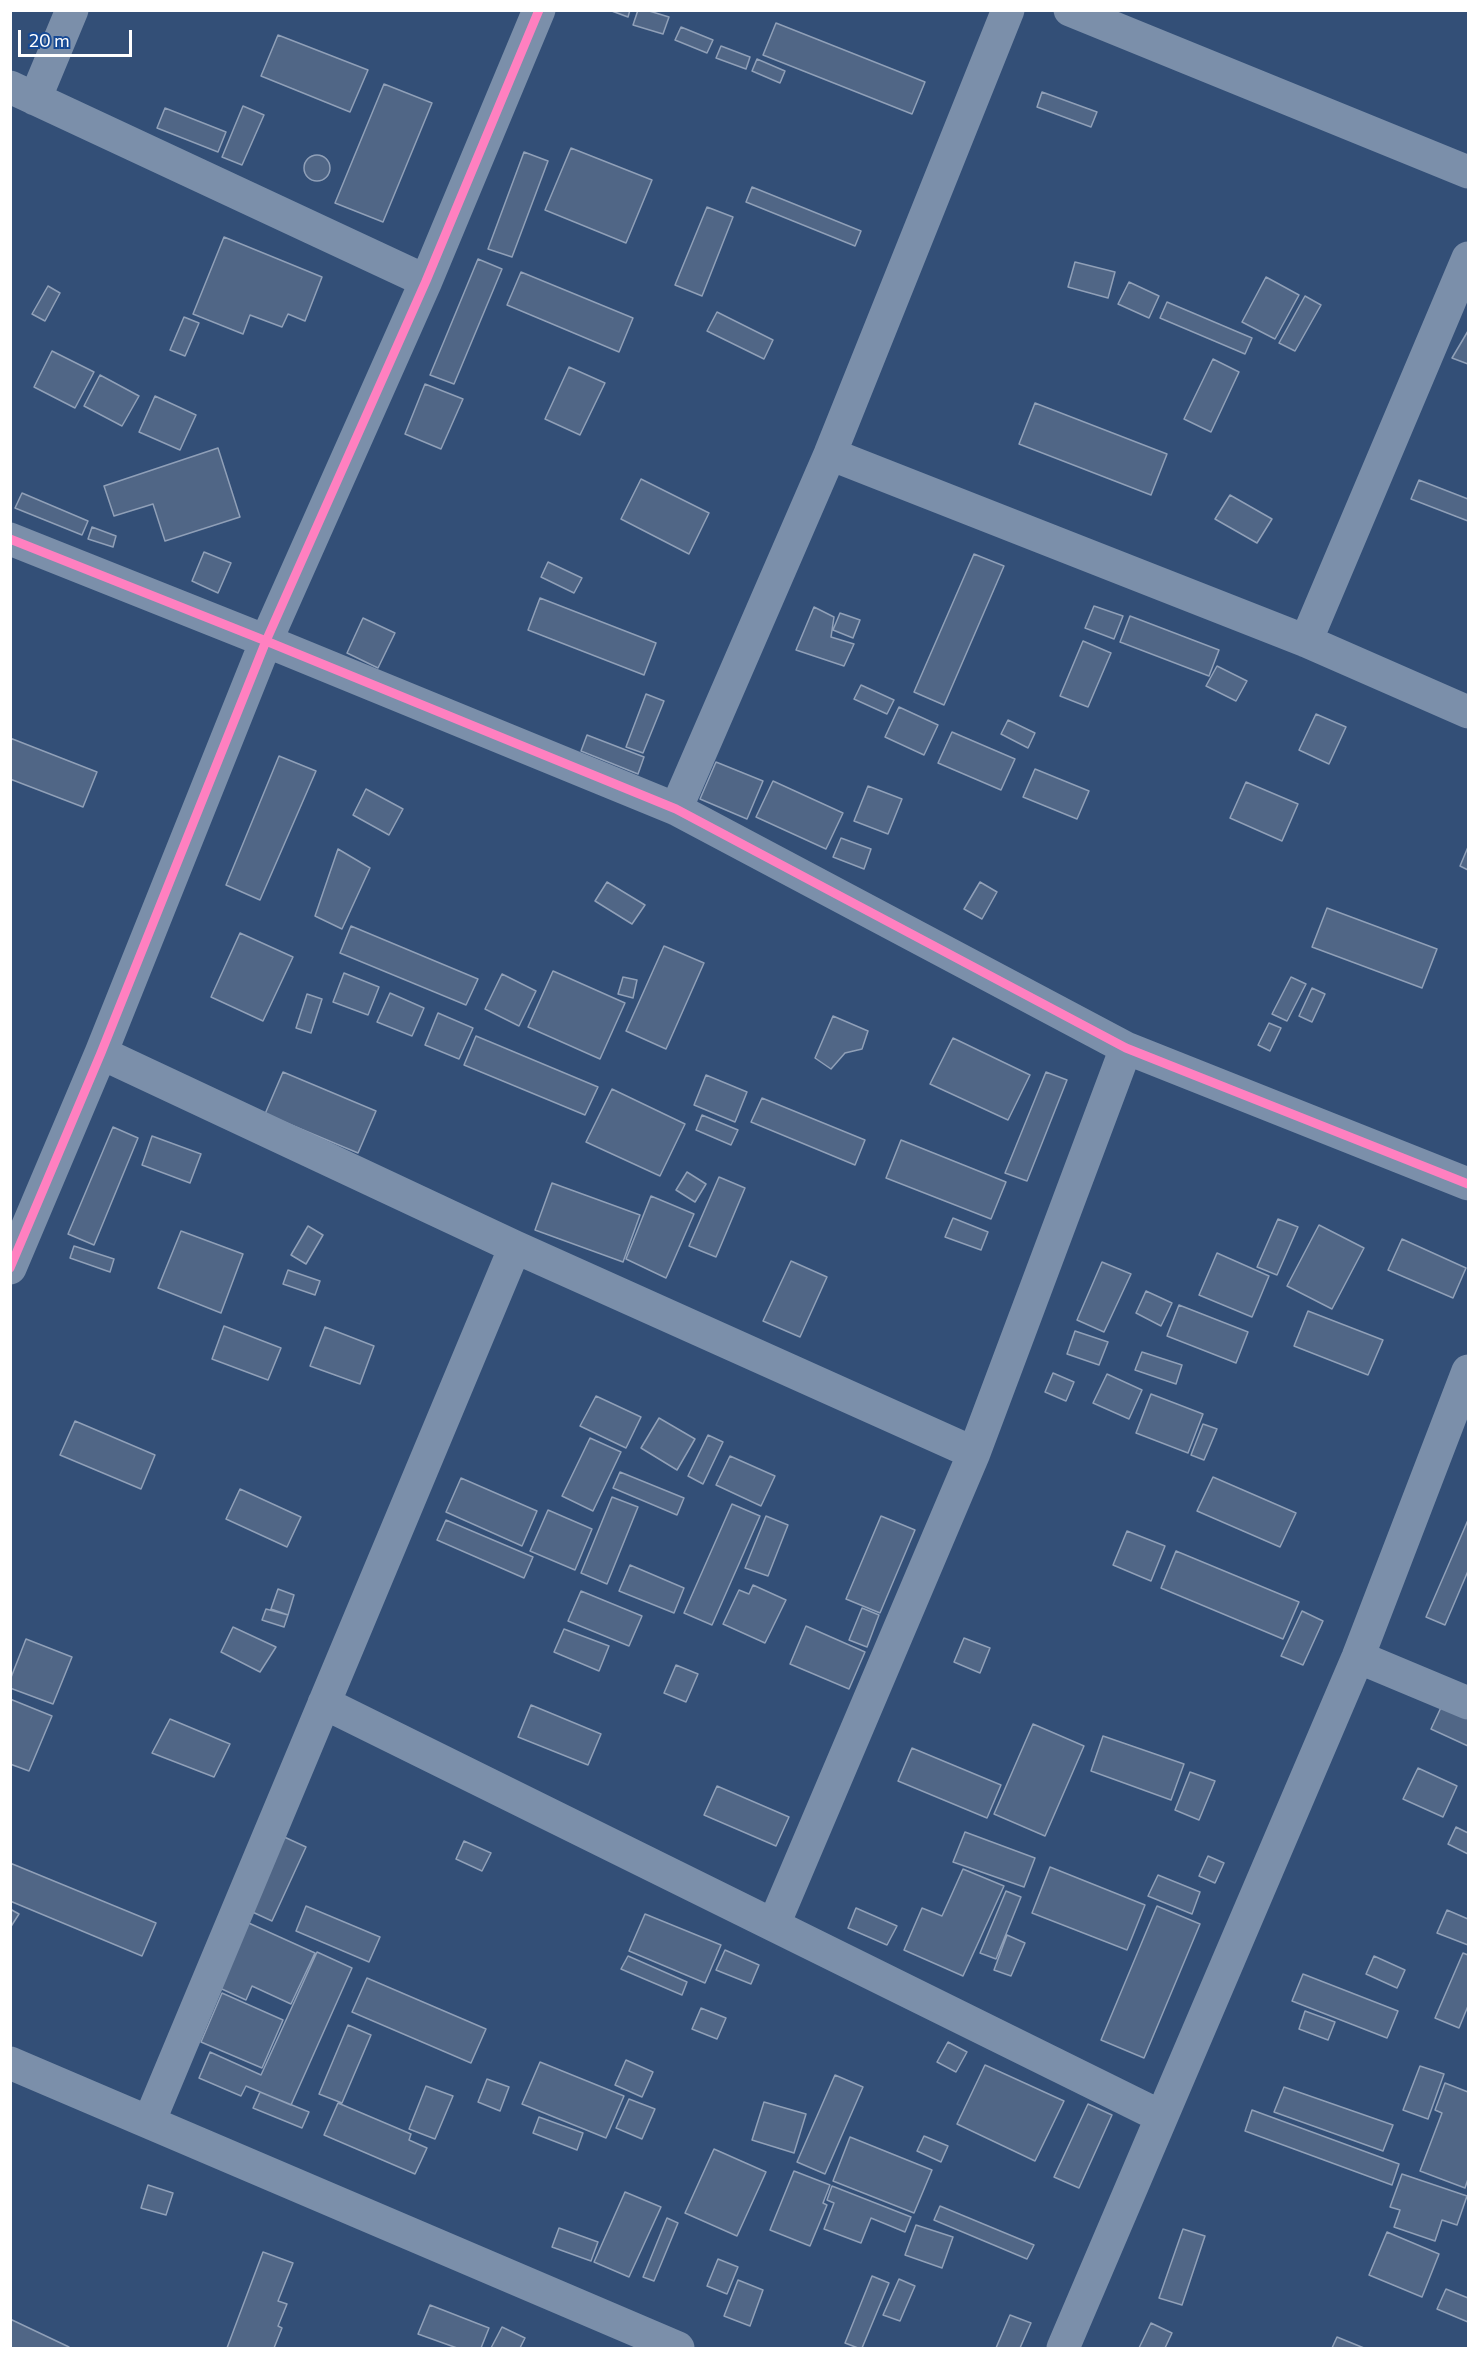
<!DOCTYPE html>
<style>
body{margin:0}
#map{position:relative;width:1479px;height:2359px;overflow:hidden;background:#334f77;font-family:Commissioner,sans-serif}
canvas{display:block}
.frame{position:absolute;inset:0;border:12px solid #fff;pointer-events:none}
.scale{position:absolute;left:18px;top:30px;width:114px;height:27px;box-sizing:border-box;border:3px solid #fff;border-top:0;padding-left:8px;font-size:18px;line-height:21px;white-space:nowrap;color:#fff;-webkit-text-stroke:4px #164994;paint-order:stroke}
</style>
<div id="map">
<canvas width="1479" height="2359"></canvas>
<div class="frame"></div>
<div class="scale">20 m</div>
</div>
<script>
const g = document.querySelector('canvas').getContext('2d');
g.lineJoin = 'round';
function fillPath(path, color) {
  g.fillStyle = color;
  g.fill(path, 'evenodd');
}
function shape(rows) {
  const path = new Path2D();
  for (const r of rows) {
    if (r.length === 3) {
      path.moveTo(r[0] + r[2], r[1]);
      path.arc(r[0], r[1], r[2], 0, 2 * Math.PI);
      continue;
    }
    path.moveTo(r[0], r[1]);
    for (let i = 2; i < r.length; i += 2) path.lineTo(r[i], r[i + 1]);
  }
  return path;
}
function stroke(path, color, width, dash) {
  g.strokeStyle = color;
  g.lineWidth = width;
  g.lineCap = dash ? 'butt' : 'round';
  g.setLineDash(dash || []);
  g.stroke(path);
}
const building = shape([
 [609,10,630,10,628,17,609,10],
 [638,10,646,10,669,17,663,34,633,25,638,10],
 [776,23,925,82,912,114,763,55,776,23],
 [681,27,713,40,707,53,675,40,681,27],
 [278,35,368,70,350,112,261,76,278,35],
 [721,46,750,57,746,69,716,58,721,46],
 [757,59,785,71,780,83,752,71,757,59],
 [384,84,432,103,383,222,335,203,384,84],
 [1042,92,1097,112,1091,127,1037,107,1042,92],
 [243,106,264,115,242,165,222,157,243,106],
 [165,108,226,132,218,152,157,128,165,108],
 [571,148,652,180,626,243,545,210,571,148],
 [524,152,548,161,512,257,488,249,524,152],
 [317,168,13],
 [752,187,861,231,855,246,746,202,752,187],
 [707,207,733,217,702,296,675,285,707,207],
 [224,237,322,277,305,321,288,314,282,327,250,315,243,334,193,314,224,237],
 [478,259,502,269,454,384,430,375,478,259],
 [1075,262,1115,272,1108,298,1068,287,1075,262],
 [521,272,633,318,619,352,507,305,521,272],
 [1266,277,1299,295,1275,339,1242,322,1266,277],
 [1129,282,1159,296,1149,318,1118,304,1129,282],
 [48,286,60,293,45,321,32,314,48,286],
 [1305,296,1321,305,1295,351,1279,343,1305,296],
 [1167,302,1252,338,1245,354,1160,318,1167,302],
 [717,312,773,340,764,359,707,331,717,312],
 [184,317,199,323,185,356,170,350,184,317],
 [1468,331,1468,364,1452,358,1468,331],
 [52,351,94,372,75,408,34,387,52,351],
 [1213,359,1239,372,1211,432,1184,419,1213,359],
 [569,367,605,383,580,435,545,419,569,367],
 [100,375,139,396,122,426,84,406,100,375],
 [425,384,463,399,441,449,405,434,425,384],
 [155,396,196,415,180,450,139,432,155,396],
 [1035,403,1167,454,1151,495,1019,444,1035,403],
 [218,448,240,517,165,541,153,504,114,516,104,486,218,448],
 [641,479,709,513,689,554,621,519,641,479],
 [1419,480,1468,499,1468,521,1411,499,1419,480],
 [22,493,88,521,82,535,15,508,22,493],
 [1230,495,1272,519,1257,543,1215,519,1230,495],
 [92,527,116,536,113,547,88,539,92,527],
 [204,552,231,563,218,593,192,581,204,552],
 [974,554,1004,566,944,705,914,692,974,554],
 [548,562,582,578,574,593,541,577,548,562],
 [540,598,656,643,644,675,528,630,540,598],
 [1094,606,1123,616,1114,639,1085,628,1094,606],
 [814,607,834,617,831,637,854,644,844,666,796,650,814,607],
 [840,613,860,620,853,638,833,630,840,613],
 [1130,616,1219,650,1209,676,1120,642,1130,616],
 [363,618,395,633,378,668,347,653,363,618],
 [1083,641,1111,653,1088,707,1060,696,1083,641],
 [1217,666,1247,681,1236,701,1206,686,1217,666],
 [861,685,894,700,887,714,854,699,861,685],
 [646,694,664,701,643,753,626,747,646,694],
 [899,707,938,725,924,755,885,737,899,707],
 [1316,714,1346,727,1329,764,1299,750,1316,714],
 [1008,720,1035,733,1028,748,1001,734,1008,720],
 [952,732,1015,759,1001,790,938,763,952,732],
 [587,735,644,757,638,774,581,751,587,735],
 [10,738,97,772,83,807,10,779,10,738],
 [279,756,316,771,260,900,226,885,279,756],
 [716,762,763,781,747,819,700,799,716,762],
 [1035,769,1089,791,1077,819,1023,797,1035,769],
 [773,781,843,813,826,849,756,817,773,781],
 [1246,782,1298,804,1282,841,1230,818,1246,782],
 [868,786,902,799,888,834,854,821,868,786],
 [366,789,403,809,389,835,353,815,366,789],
 [841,838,871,849,864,869,833,857,841,838],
 [1468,847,1468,870,1460,866,1468,847],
 [338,849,370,868,342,929,315,916,338,849],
 [607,882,645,905,632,924,595,901,607,882],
 [980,882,997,892,982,919,964,909,980,882],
 [1327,908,1437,949,1422,988,1312,947,1327,908],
 [351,926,478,979,466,1005,340,953,351,926],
 [240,933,293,957,263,1021,211,997,240,933],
 [664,946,704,963,666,1049,626,1031,664,946],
 [553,971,625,1003,600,1059,528,1027,553,971],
 [344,973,379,987,368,1015,333,1002,344,973],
 [502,974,536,991,519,1026,485,1009,502,974],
 [623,977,637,980,633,998,618,994,623,977],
 [1291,977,1306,984,1287,1021,1272,1014,1291,977],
 [1312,988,1325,994,1312,1022,1299,1016,1312,988],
 [390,993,424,1008,412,1036,377,1022,390,993],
 [307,994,322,999,311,1033,296,1028,307,994],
 [438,1013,473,1028,459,1059,425,1045,438,1013],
 [833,1016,868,1031,862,1049,845,1053,831,1069,815,1058,833,1016],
 [1269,1023,1281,1028,1270,1051,1258,1045,1269,1023],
 [476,1036,598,1087,585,1115,464,1065,476,1036],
 [953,1038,1030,1075,1008,1120,930,1084,953,1038],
 [283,1072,376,1111,358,1153,265,1114,283,1072],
 [1046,1072,1067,1080,1027,1181,1005,1173,1046,1072],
 [706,1075,747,1092,735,1122,694,1105,706,1075],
 [612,1089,685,1124,660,1176,586,1142,612,1089],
 [762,1098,865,1140,855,1165,751,1122,762,1098],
 [702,1115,738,1130,731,1145,696,1130,702,1115],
 [113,1127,138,1138,94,1245,68,1234,113,1127],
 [152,1136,201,1154,190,1183,142,1165,152,1136],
 [901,1140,1006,1182,991,1219,886,1178,901,1140],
 [687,1172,706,1184,695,1202,676,1190,687,1172],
 [719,1177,745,1188,716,1257,689,1246,719,1177],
 [552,1183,640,1215,623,1262,535,1230,552,1183],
 [651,1196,694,1214,666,1278,626,1259,651,1196],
 [953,1218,988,1232,981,1250,945,1237,953,1218],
 [1278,1219,1298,1227,1277,1275,1257,1267,1278,1219],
 [1319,1225,1364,1248,1332,1309,1287,1286,1319,1225],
 [308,1226,323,1235,306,1264,291,1255,308,1226],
 [181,1231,243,1254,221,1313,158,1288,181,1231],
 [1402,1239,1466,1268,1453,1298,1388,1270,1402,1239],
 [74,1246,114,1259,110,1272,70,1258,74,1246],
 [1217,1253,1269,1276,1252,1317,1199,1295,1217,1253],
 [791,1261,827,1277,800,1337,763,1321,791,1261],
 [1102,1262,1131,1274,1104,1332,1077,1320,1102,1262],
 [288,1270,320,1281,315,1295,283,1284,288,1270],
 [1146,1291,1172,1303,1161,1326,1136,1313,1146,1291],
 [1179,1305,1248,1332,1236,1363,1167,1336,1179,1305],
 [1308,1311,1383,1340,1368,1375,1294,1346,1308,1311],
 [224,1326,281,1348,268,1380,212,1359,224,1326],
 [325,1327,374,1346,360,1384,310,1366,325,1327],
 [1075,1331,1108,1342,1099,1365,1067,1354,1075,1331],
 [1142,1352,1182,1365,1176,1384,1135,1370,1142,1352],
 [1053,1373,1074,1382,1066,1401,1045,1392,1053,1373],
 [1107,1374,1142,1390,1129,1419,1093,1403,1107,1374],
 [1151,1394,1203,1414,1188,1453,1136,1433,1151,1394],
 [596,1396,641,1417,626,1448,580,1426,596,1396],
 [659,1418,695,1439,677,1470,641,1448,659,1418],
 [75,1421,155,1455,141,1489,60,1455,75,1421],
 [1203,1424,1217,1429,1204,1460,1191,1455,1203,1424],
 [708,1435,723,1442,703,1484,688,1476,708,1435],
 [590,1438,621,1452,593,1511,562,1496,590,1438],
 [730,1456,775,1476,761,1506,716,1485,730,1456],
 [620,1472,684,1498,677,1515,613,1488,620,1472],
 [1213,1477,1296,1513,1280,1547,1197,1511,1213,1477],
 [461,1478,537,1511,522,1546,446,1512,461,1478],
 [240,1489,301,1517,287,1547,226,1519,240,1489],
 [612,1497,638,1507,607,1584,581,1573,612,1497],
 [732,1504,760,1516,712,1625,684,1613,732,1504],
 [548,1510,592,1529,575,1570,530,1551,548,1510],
 [766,1516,788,1525,768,1576,745,1568,766,1516],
 [881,1516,915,1530,880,1613,846,1599,881,1516],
 [446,1520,533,1557,524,1578,437,1540,446,1520],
 [1468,1520,1468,1571,1445,1625,1426,1617,1468,1520],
 [1127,1531,1165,1546,1151,1581,1113,1565,1127,1531],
 [1176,1551,1299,1602,1283,1639,1161,1588,1176,1551],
 [630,1565,684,1588,674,1613,619,1591,630,1565],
 [753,1585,786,1600,765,1643,723,1624,739,1590,749,1594,753,1585],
 [278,1589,294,1595,288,1615,271,1609,278,1589],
 [581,1591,642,1616,629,1646,568,1621,581,1591],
 [862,1608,879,1615,867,1647,849,1640,862,1608],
 [266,1609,288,1615,284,1627,262,1620,266,1609],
 [1302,1611,1323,1621,1303,1665,1281,1656,1302,1611],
 [806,1626,865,1652,849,1689,790,1664,806,1626],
 [233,1627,276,1647,260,1672,221,1652,233,1627],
 [564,1629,609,1646,599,1671,554,1652,564,1629],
 [964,1638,990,1648,980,1673,954,1662,964,1638],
 [26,1639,72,1657,53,1704,10,1688,10,1680,26,1639],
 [676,1665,698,1674,686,1702,664,1693,676,1665],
 [10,1699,52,1716,29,1771,10,1764,10,1699],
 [1444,1701,1468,1712,1468,1746,1431,1729,1444,1701],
 [531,1705,601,1734,588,1765,518,1737,531,1705],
 [170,1719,230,1744,214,1777,152,1753,170,1719],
 [1033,1724,1084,1746,1045,1836,994,1814,1033,1724],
 [1103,1736,1184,1764,1171,1800,1091,1771,1103,1736],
 [912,1748,1001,1785,987,1818,898,1781,912,1748],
 [1418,1768,1457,1786,1443,1817,1403,1799,1418,1768],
 [1190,1772,1215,1781,1199,1820,1175,1810,1190,1772],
 [717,1786,789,1817,776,1846,704,1815,717,1786],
 [1456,1827,1468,1833,1468,1854,1448,1844,1456,1827],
 [269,1830,306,1847,272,1921,235,1904,269,1830],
 [965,1832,1035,1858,1024,1887,953,1862,965,1832],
 [464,1841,491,1853,482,1871,456,1859,464,1841],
 [1208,1856,1224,1863,1215,1883,1199,1876,1208,1856],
 [10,1863,156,1923,142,1956,10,1901,10,1863],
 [1050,1867,1145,1905,1127,1950,1032,1913,1050,1867],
 [963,1869,1004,1886,963,1976,904,1950,922,1908,942,1916,963,1869],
 [1158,1875,1200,1892,1192,1914,1148,1896,1158,1875],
 [1006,1891,1021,1897,996,1959,980,1953,1006,1891],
 [306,1906,380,1937,369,1962,296,1931,306,1906],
 [1157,1906,1200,1924,1144,2058,1101,2040,1157,1906],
 [856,1908,897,1926,887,1945,848,1928,856,1908],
 [10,1909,19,1914,10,1928,10,1909],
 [1447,1910,1468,1919,1468,1945,1437,1933,1447,1910],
 [645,1914,721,1945,705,1983,629,1951,645,1914],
 [231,1915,315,1953,291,2004,252,1986,246,2000,202,1980,231,1915],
 [1007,1935,1025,1943,1011,1976,994,1970,1007,1935],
 [725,1950,759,1965,751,1984,716,1970,725,1950],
 [317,1952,352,1968,291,2105,246,2086,241,2096,199,2078,210,2052,261,2075,317,1952],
 [1463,1953,1468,1955,1468,2006,1459,2028,1435,2018,1463,1953],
 [628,1956,687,1982,682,1995,621,1969,628,1956],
 [1374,1956,1405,1970,1397,1988,1366,1974,1374,1956],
 [1303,1974,1398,2011,1387,2038,1292,2001,1303,1974],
 [367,1978,486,2029,471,2063,352,2012,367,1978],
 [222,1993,283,2020,262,2068,201,2042,222,1993],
 [701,2008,726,2018,717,2039,692,2029,701,2008],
 [1305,2011,1335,2022,1328,2040,1299,2029,1305,2011],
 [348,2025,371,2035,342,2103,319,2094,348,2025],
 [948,2042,967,2052,956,2072,937,2062,948,2042],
 [626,2060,653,2072,642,2097,615,2085,626,2060],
 [540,2062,624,2096,606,2138,522,2104,540,2062],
 [985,2065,1064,2101,1035,2161,957,2124,985,2065],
 [1420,2066,1444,2074,1428,2119,1403,2110,1420,2066],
 [835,2075,863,2087,825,2174,797,2162,835,2075],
 [487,2079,509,2087,500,2111,478,2102,487,2079],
 [1445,2083,1468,2092,1468,2179,1465,2188,1420,2171,1442,2113,1435,2110,1445,2083],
 [426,2086,453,2096,435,2139,409,2129,426,2086],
 [1284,2087,1393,2125,1383,2151,1274,2112,1284,2087],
 [260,2092,309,2112,302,2128,253,2108,260,2092],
 [629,2099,655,2109,642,2139,616,2128,629,2099],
 [764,2102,806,2114,794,2153,752,2140,764,2102],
 [338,2103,411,2134,409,2140,427,2148,415,2174,324,2135,338,2103],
 [1088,2104,1112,2115,1079,2188,1054,2177,1088,2104],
 [1252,2110,1399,2164,1392,2185,1245,2131,1252,2110],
 [539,2117,583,2133,577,2150,533,2133,539,2117],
 [924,2136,948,2146,941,2162,917,2151,924,2136],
 [850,2137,932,2170,914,2213,833,2181,850,2137],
 [714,2149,766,2172,737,2236,685,2213,714,2149],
 [794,2171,830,2185,823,2203,827,2205,810,2246,770,2230,794,2171],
 [1402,2174,1467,2196,1457,2225,1442,2220,1435,2241,1394,2227,1400,2210,1390,2207,1402,2174],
 [148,2185,173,2193,166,2215,141,2208,148,2185],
 [832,2186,911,2217,905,2232,871,2218,861,2243,824,2229,834,2203,827,2200,832,2186],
 [625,2192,661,2207,629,2277,594,2262,625,2192],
 [940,2206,1034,2245,1027,2259,934,2220,940,2206],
 [667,2218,678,2223,654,2281,643,2277,667,2218],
 [916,2225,953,2237,942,2268,905,2255,916,2225],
 [559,2228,598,2242,591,2261,552,2247,559,2228],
 [1183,2229,1205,2236,1182,2305,1159,2298,1183,2229],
 [1387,2232,1439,2254,1422,2297,1369,2275,1387,2232],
 [263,2252,293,2263,278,2301,287,2304,278,2326,282,2328,274,2348,227,2348,263,2252],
 [718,2259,738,2267,727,2294,707,2286,718,2259],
 [872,2276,889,2283,862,2348,858,2348,845,2343,872,2276],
 [899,2279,915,2286,900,2321,883,2315,899,2279],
 [738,2280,763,2290,750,2326,724,2316,738,2280],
 [1446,2289,1468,2298,1468,2322,1437,2309,1446,2289],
 [430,2305,489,2328,481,2348,457,2348,418,2334,430,2305],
 [1010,2315,1031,2323,1020,2348,996,2348,1010,2315],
 [10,2319,69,2347,68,2348,10,2348,10,2319],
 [1151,2323,1172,2333,1165,2348,1139,2348,1151,2323],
 [502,2327,525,2338,520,2348,491,2348,502,2327],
 [1337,2337,1364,2348,1332,2348,1337,2337]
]);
const minor = shape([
 [1070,10,1468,172],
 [10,87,426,281],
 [35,99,72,10],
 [830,454,1306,641,1468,712],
 [10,539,266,641,676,809,1126,1048,1468,1184],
 [1306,641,1468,258],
 [676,809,830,454,1008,10],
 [101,1053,515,1247,974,1453],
 [10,1268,101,1053,266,641,426,281,539,10],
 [1358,1657,1468,1703],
 [324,1703,1160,2116],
 [774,1924,974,1453,1126,1048],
 [10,2063,678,2348],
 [149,2122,515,1247],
 [1063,2348,1358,1657,1468,1371]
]);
const cycleway = shape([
 [10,539,266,641,676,809,1126,1048,1468,1184],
 [10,1268,101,1053,266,641,426,281,539,10]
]);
fillPath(building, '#506686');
stroke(building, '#90a0b8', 1.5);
stroke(minor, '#7b8faa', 33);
stroke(cycleway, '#ff80c0', 9);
</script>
